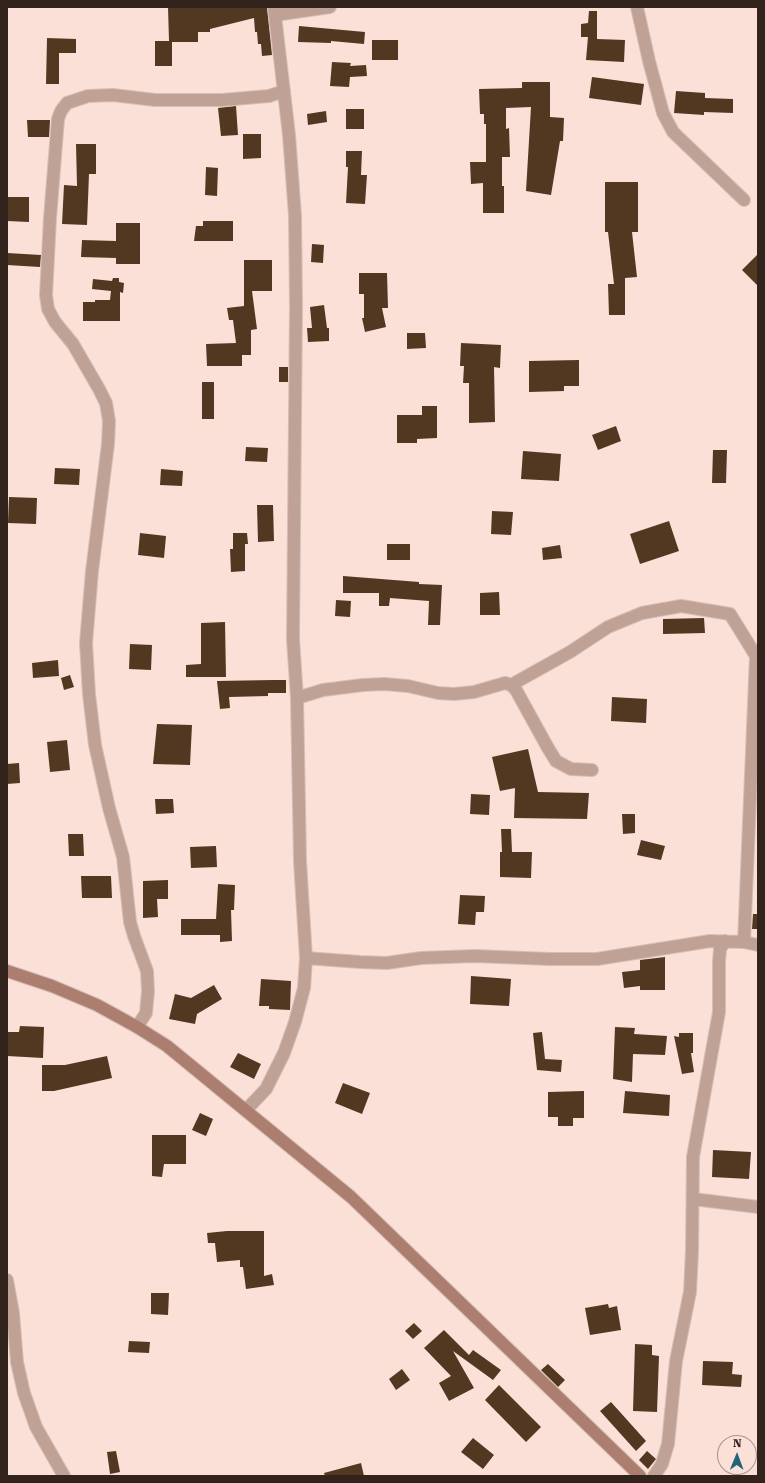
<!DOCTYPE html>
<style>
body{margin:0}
#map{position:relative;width:765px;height:1483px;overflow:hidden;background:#fae0d7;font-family:"Roboto Serif",serif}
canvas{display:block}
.frame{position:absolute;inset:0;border:8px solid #33231d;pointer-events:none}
.north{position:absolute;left:717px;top:1435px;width:40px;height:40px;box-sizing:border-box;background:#fae0d7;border:1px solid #aa948d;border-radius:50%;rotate:1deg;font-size:11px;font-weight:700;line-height:16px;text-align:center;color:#33231d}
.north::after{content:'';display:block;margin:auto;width:14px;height:18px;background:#226477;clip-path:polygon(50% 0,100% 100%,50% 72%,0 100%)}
</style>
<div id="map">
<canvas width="765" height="1483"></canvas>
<div class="frame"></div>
<div class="north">N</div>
</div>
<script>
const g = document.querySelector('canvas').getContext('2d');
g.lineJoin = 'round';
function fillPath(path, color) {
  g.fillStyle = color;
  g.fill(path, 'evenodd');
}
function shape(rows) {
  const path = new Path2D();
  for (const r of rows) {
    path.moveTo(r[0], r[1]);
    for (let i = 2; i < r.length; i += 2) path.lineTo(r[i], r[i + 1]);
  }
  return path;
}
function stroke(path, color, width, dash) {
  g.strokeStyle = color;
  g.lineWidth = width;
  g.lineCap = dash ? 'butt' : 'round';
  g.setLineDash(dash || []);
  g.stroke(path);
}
const building = shape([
 [168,7,267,7,272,55,262,56,261,44,258,44,257,32,255,32,254,18,210,29,210,32,198,32,198,42,172,42,172,66,155,66,155,41,169,41],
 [589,11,597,11,597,39,625,40,624,62,586,60,588,37,581,37,581,24,588,23],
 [299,26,365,32,364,44,331,41,331,43,298,42],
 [47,38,76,39,76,53,59,53,59,84,46,84],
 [372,40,398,40,398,60,372,60],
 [332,62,351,63,350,66,366,65,367,76,350,77,349,87,330,86],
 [592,77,644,84,641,105,589,98],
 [522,82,550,82,550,117,564,118,563,141,560,141,551,195,526,191,531,107,506,108,506,129,509,128,510,157,502,157,502,186,504,186,504,213,483,213,483,183,471,184,470,162,486,162,486,124,484,124,484,114,480,114,479,89,522,88],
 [676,91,705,93,705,98,733,99,733,113,704,112,704,115,674,113],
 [236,106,238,135,221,136,218,108],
 [346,109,364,109,364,129,346,129],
 [326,111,327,122,308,125,307,114],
 [27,120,50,120,49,137,28,137],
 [243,134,261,134,261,158,243,159],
 [76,144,96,144,96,174,89,174,87,225,62,224,64,185,77,186],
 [346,151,362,151,361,175,367,175,365,204,346,203,348,167,346,167],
 [206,167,218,168,217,196,205,195],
 [605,182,638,182,638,232,632,232,637,277,625,278,625,315,609,315,608,284,614,284,608,232,605,232],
 [7,197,29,197,29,222,7,221],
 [203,221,233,221,233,241,194,241,196,226,203,226],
 [116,223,140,223,140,264,116,264,116,258,81,257,82,240,116,241],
 [312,244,324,245,323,263,311,262],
 [7,253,41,255,40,267,7,265],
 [758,254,758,286,742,270],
 [244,260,272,260,272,291,252,291,257,329,251,330,251,355,242,355,242,366,207,366,206,344,236,343,233,320,229,320,227,308,244,306],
 [359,273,387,273,388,308,382,308,386,327,365,332,362,318,364,318,364,294,359,294],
 [113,278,119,278,119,282,124,283,123,293,120,292,120,321,83,321,83,302,95,302,95,300,110,300,111,291,92,289,93,279,112,281],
 [324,305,327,328,329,328,329,341,308,342,307,328,312,328,310,307],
 [407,333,425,333,426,348,407,349],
 [461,343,501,345,500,368,494,367,495,422,469,423,469,383,463,383,464,366,460,366],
 [579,360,579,386,564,386,564,391,529,392,529,361],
 [279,367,288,367,288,382,279,382],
 [202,382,214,382,214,419,202,419],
 [422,406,437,406,437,438,417,439,417,443,397,443,397,415,422,415],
 [616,426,621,441,598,450,592,435],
 [246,447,268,448,267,462,245,461],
 [713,450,727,450,726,483,712,483],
 [523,451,561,454,559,481,521,479],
 [55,468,80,469,79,485,54,484],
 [161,469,183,471,182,486,160,485],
 [9,497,37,498,36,524,8,523],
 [257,505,273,505,274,541,258,542],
 [492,511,513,512,511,535,491,534],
 [669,521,679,551,640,564,630,534],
 [140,533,166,536,164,558,138,555],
 [233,533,247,533,248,544,245,544,245,571,231,572,230,549,233,549],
 [387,544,410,544,410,560,387,560],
 [560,545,562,558,543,560,542,548],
 [343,576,419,582,419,584,442,585,440,625,428,625,429,601,390,598,389,606,379,606,379,593,343,593],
 [499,592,500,615,480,615,480,593],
 [336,600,351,601,350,617,335,616],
 [704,618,705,633,663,634,663,619],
 [225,622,226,677,186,677,186,665,201,664,201,623],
 [130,644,152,645,151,670,129,669],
 [58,660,59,676,33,678,32,663],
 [70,675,74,687,64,690,61,678],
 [273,680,286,680,286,693,268,693,268,696,229,697,230,708,220,709,217,681],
 [612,697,647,699,646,723,611,721],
 [157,724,192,725,190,765,153,764],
 [67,740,70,770,50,772,47,742],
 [528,749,538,792,589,793,587,819,514,818,515,788,500,791,492,757],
 [19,763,20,783,7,784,7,764],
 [471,794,490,795,489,815,470,814],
 [155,799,173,799,174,813,156,814],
 [622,814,635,814,635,833,623,834],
 [501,829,511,829,512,852,532,852,531,878,500,877,500,852,502,852],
 [68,834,83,834,84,856,69,856],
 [641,840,665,846,661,860,637,855],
 [216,846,217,867,191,868,190,847],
 [81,876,111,876,112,898,82,898],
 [168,880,168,899,157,899,158,917,143,918,143,881],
 [218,884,235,885,234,910,231,910,232,941,220,942,220,935,181,935,181,919,216,919],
 [460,895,485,896,484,912,476,912,475,925,458,924],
 [753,914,758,914,758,929,752,929],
 [665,957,665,990,640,990,640,986,624,988,622,972,640,970,640,960],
 [471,976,511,979,509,1006,470,1004],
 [261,979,291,981,290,1010,269,1009,269,1006,259,1006],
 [214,985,222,999,197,1014,195,1024,169,1019,175,994,191,998],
 [20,1026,44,1027,43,1058,7,1056,7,1032,19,1032],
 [615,1027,635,1028,634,1034,667,1036,665,1055,633,1054,632,1082,613,1079],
 [542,1032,545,1059,562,1060,561,1072,537,1070,533,1033],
 [679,1033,693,1033,693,1053,691,1053,694,1072,682,1074,674,1036,679,1037],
 [238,1053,261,1064,254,1079,230,1067],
 [107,1056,112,1078,54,1091,42,1091,42,1065,65,1065],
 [343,1083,370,1093,362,1114,335,1103],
 [584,1091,584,1118,573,1118,573,1126,558,1126,558,1117,548,1117,548,1092],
 [625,1091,670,1095,669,1116,623,1113],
 [200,1113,213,1119,206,1136,192,1130],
 [152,1135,186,1135,186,1164,164,1164,162,1177,152,1176],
 [713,1150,751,1152,749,1179,712,1177],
 [227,1231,264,1231,264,1276,272,1274,274,1285,246,1289,243,1267,240,1267,240,1260,217,1262,215,1243,208,1243,207,1233],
 [151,1293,169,1293,168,1315,151,1314],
 [608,1304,609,1308,617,1306,621,1330,590,1335,585,1308],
 [414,1323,422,1331,413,1339,405,1331],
 [444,1330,469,1355,473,1350,501,1370,493,1380,453,1351,474,1388,449,1401,439,1383,451,1376,424,1348],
 [129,1341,150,1342,149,1353,128,1352],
 [635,1344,652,1345,652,1355,659,1356,657,1412,633,1411],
 [703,1361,733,1362,732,1374,742,1375,741,1387,702,1385],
 [548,1364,565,1380,558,1387,541,1370],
 [402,1369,410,1380,396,1390,389,1379],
 [499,1385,541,1427,526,1442,485,1400],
 [611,1402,646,1441,636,1451,600,1411],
 [473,1438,494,1455,483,1469,461,1452],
 [116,1451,120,1472,110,1474,107,1452],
 [647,1451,656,1459,648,1469,639,1460],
 [361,1463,364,1476,325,1476,324,1473]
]);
const street = shape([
 [637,7,649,61,663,113,673,132,744,200],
 [275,15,330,7],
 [511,685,570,652,608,627,642,613,681,606,730,614,756,656,744,942],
 [297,698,323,690,363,685,384,684,408,686,438,693,454,694,474,692,505,683,511,685,516,690,548,748,556,761,571,769,592,770],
 [306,958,360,962,387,963,421,958,475,956,550,959,597,959,710,941,744,942,758,945],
 [137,1027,146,1013,148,991,147,971,134,936,130,922,123,857,109,808,95,745,89,694,86,643,92,571,108,444,109,421,106,403,99,389,73,344,55,322,48,309,46,295,50,218,58,119,61,111,67,103,88,96,113,95,155,100,222,100,269,96,284,91],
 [246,1110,266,1089,284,1053,295,1022,304,988,306,958,300,861,297,698,293,639,296,306,295,216,289,135,274,7],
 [693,1199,758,1207],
 [7,1280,13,1313,17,1362,24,1393,36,1427,64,1476],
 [654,1476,662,1464,668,1444,676,1361,690,1292,692,1251,693,1157,719,1012,719,962,720,949,725,941]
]);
const secondary = shape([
 [7,971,52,986,97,1005,137,1027,167,1046,351,1197,640,1476]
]);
fillPath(building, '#533821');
stroke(street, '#d6beb6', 14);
stroke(secondary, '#d6beb6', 14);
stroke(street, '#c0a196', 12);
stroke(secondary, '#ac7e6f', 12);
</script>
